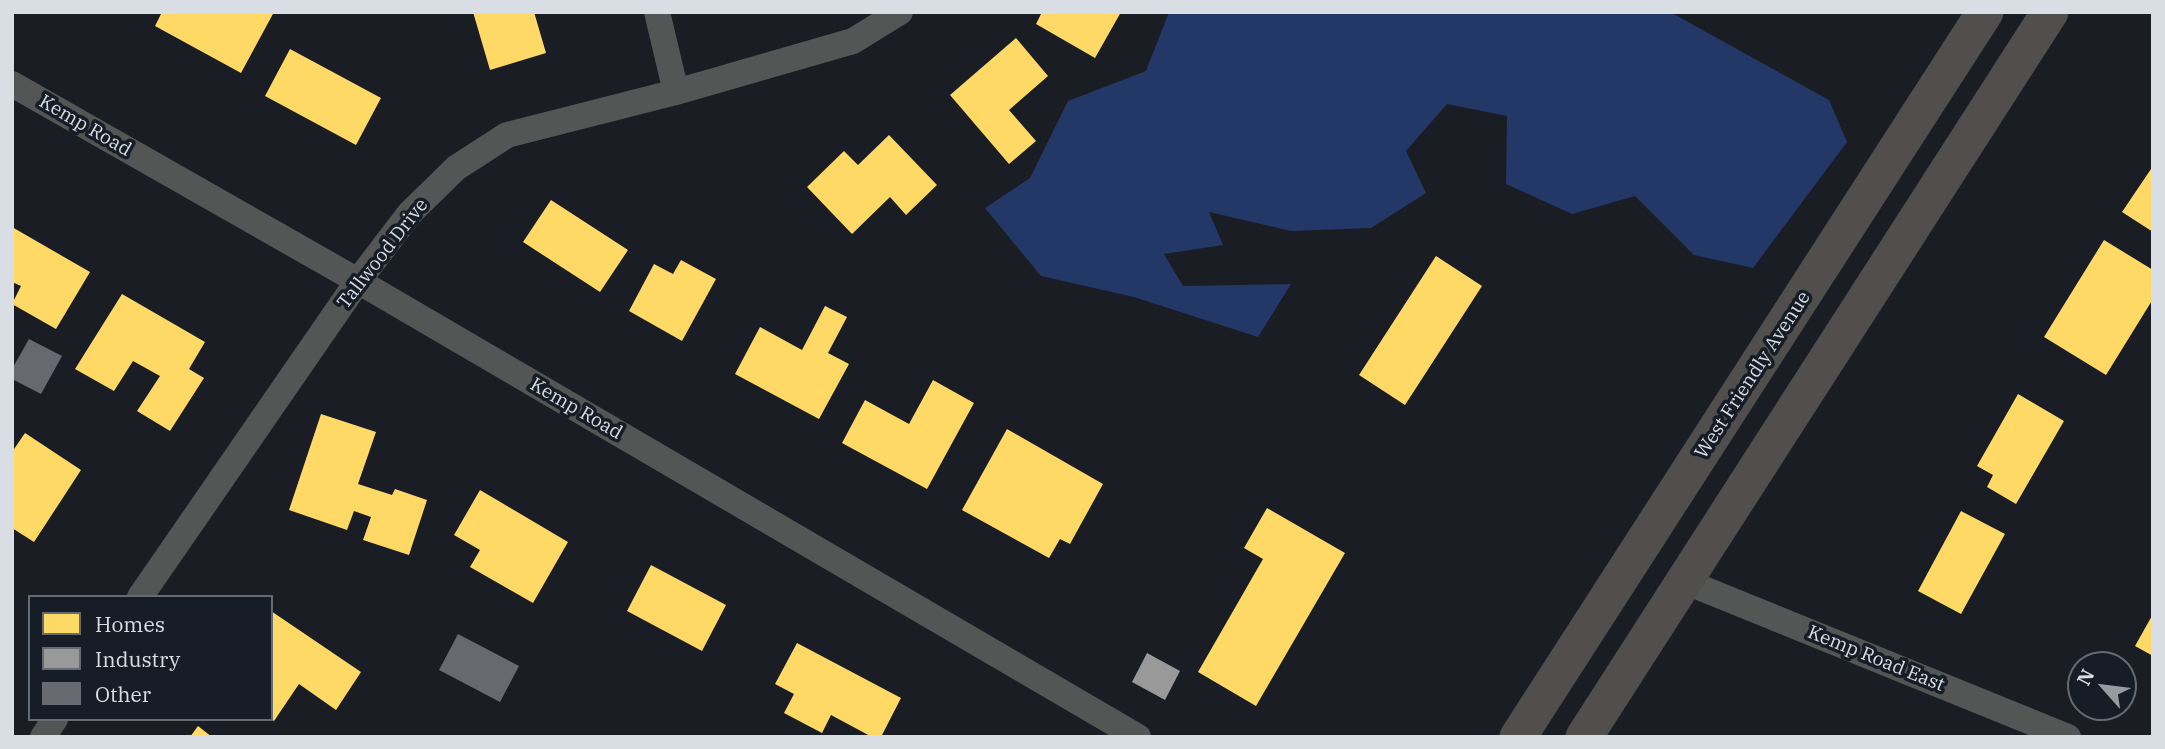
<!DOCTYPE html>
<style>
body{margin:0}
#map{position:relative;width:2165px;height:749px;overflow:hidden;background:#1a1e24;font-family:"IBM Plex Serif",serif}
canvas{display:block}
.frame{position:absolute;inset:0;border:14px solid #d9dde4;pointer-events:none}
.legend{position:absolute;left:28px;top:595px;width:245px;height:126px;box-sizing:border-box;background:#171d27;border:2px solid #656a73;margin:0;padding:9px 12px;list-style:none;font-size:21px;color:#d9dde4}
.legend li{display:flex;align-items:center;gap:14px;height:35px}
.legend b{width:35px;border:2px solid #656a73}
.north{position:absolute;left:2067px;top:651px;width:70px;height:70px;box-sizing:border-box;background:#171d27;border:2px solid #656a73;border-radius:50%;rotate:298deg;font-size:19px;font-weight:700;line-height:28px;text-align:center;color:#d9dde4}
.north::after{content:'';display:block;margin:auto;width:24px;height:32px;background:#969aa1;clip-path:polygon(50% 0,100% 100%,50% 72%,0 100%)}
</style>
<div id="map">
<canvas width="2165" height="749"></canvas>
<div class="frame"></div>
<ul class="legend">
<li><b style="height:19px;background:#ffd966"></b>Homes</li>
<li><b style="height:19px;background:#999"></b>Industry</li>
<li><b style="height:19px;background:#666a6f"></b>Other</li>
</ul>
<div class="north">N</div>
</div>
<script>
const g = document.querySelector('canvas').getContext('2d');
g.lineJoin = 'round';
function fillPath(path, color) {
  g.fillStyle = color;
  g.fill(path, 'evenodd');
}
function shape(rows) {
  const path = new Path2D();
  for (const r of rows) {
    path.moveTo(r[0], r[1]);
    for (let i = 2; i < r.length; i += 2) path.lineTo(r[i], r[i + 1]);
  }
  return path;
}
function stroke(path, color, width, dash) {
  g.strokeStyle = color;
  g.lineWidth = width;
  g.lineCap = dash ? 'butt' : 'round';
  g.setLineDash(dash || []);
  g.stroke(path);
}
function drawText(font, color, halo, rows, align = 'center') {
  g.font = font + ' "IBM Plex Serif",serif';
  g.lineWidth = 7;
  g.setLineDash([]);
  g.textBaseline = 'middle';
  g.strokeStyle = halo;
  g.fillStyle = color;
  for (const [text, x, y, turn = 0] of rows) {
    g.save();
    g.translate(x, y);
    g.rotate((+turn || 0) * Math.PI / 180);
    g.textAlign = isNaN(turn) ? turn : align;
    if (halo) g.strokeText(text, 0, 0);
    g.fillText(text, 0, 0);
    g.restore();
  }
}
const green = shape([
 [1169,12,1670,12,1829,100,1847,142,1753,268,1694,255,1635,196,1572,214,1506,184,1507,116,1447,104,1406,151,1426,193,1371,228,1291,231,1209,212,1223,245,1164,254,1183,286,1291,284,1258,337,1134,297,1041,276,985,208,1030,178,1068,101,1146,71]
]);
const homes = shape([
 [162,12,274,12,241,73,155,26],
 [473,12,534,12,546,53,490,70],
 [1042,12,1121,12,1095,58,1036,24],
 [1016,38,1048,76,1009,110,1036,141,1009,164,950,95],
 [290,49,381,98,356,145,265,96],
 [889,135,937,185,906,215,890,197,852,234,807,187,844,151,858,165],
 [2153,166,2153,232,2122,212],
 [551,200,628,250,600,292,523,242],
 [12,227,90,272,56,329,12,304,21,286,12,282],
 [2104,240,2153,270,2153,299,2106,375,2044,337],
 [1436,256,1482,286,1405,405,1359,375],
 [681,260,716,279,682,341,629,311,654,264,673,274],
 [122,294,205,342,189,369,204,378,170,431,137,411,160,376,133,361,114,391,75,369],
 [825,306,847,317,828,353,849,364,819,419,735,374,760,327,802,350],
 [933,380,974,403,927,489,842,443,865,400,909,424],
 [2018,394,2064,421,2016,504,1987,487,1993,475,1977,466],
 [321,414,376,432,358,484,392,495,395,489,427,500,409,555,363,540,371,517,354,511,347,530,289,510],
 [1007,429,1103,484,1070,544,1060,539,1049,558,962,510],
 [25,433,81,470,34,542,12,528,12,452],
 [480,490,568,542,533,603,470,567,480,550,454,535],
 [1267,508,1345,553,1256,706,1198,672,1263,559,1244,548],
 [1961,511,2005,534,1961,614,1918,591],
 [651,565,726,605,702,651,627,611],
 [271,611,361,672,336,710,299,684,274,721,271,719],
 [2153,614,2153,656,2135,646],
 [797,643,901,698,881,737,872,737,831,715,822,733,784,713,794,694,775,684],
 [198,726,212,737,190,737]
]);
const industry = shape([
 [1147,653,1180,671,1165,700,1132,682]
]);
const building = shape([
 [29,339,62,356,41,394,12,379,12,369],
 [458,634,519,666,500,702,439,670]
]);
const minor = shape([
 [657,12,676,92],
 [12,84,358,281,1138,737],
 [1684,581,2068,737],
 [140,597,358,281,410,213,456,168,507,135,676,92,853,41,900,12],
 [43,737,55,719]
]);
const secondary = shape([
 [1518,737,1985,12],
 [1584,737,2050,12]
]);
const streetNames = [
 ["Kemp Road",85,126,30],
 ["Tallwood Drive",383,254,-52],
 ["West Friendly Avenue",1753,375,-57],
 ["Kemp Road",576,409,30],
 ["Kemp Road East",1876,659,22]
];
fillPath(green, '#233866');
fillPath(homes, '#ffd966');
fillPath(industry, '#999');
fillPath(building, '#666a6f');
stroke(minor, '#545555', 26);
stroke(secondary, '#504f4e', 37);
drawText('19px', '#d9dde4', '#171d27', streetNames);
</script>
